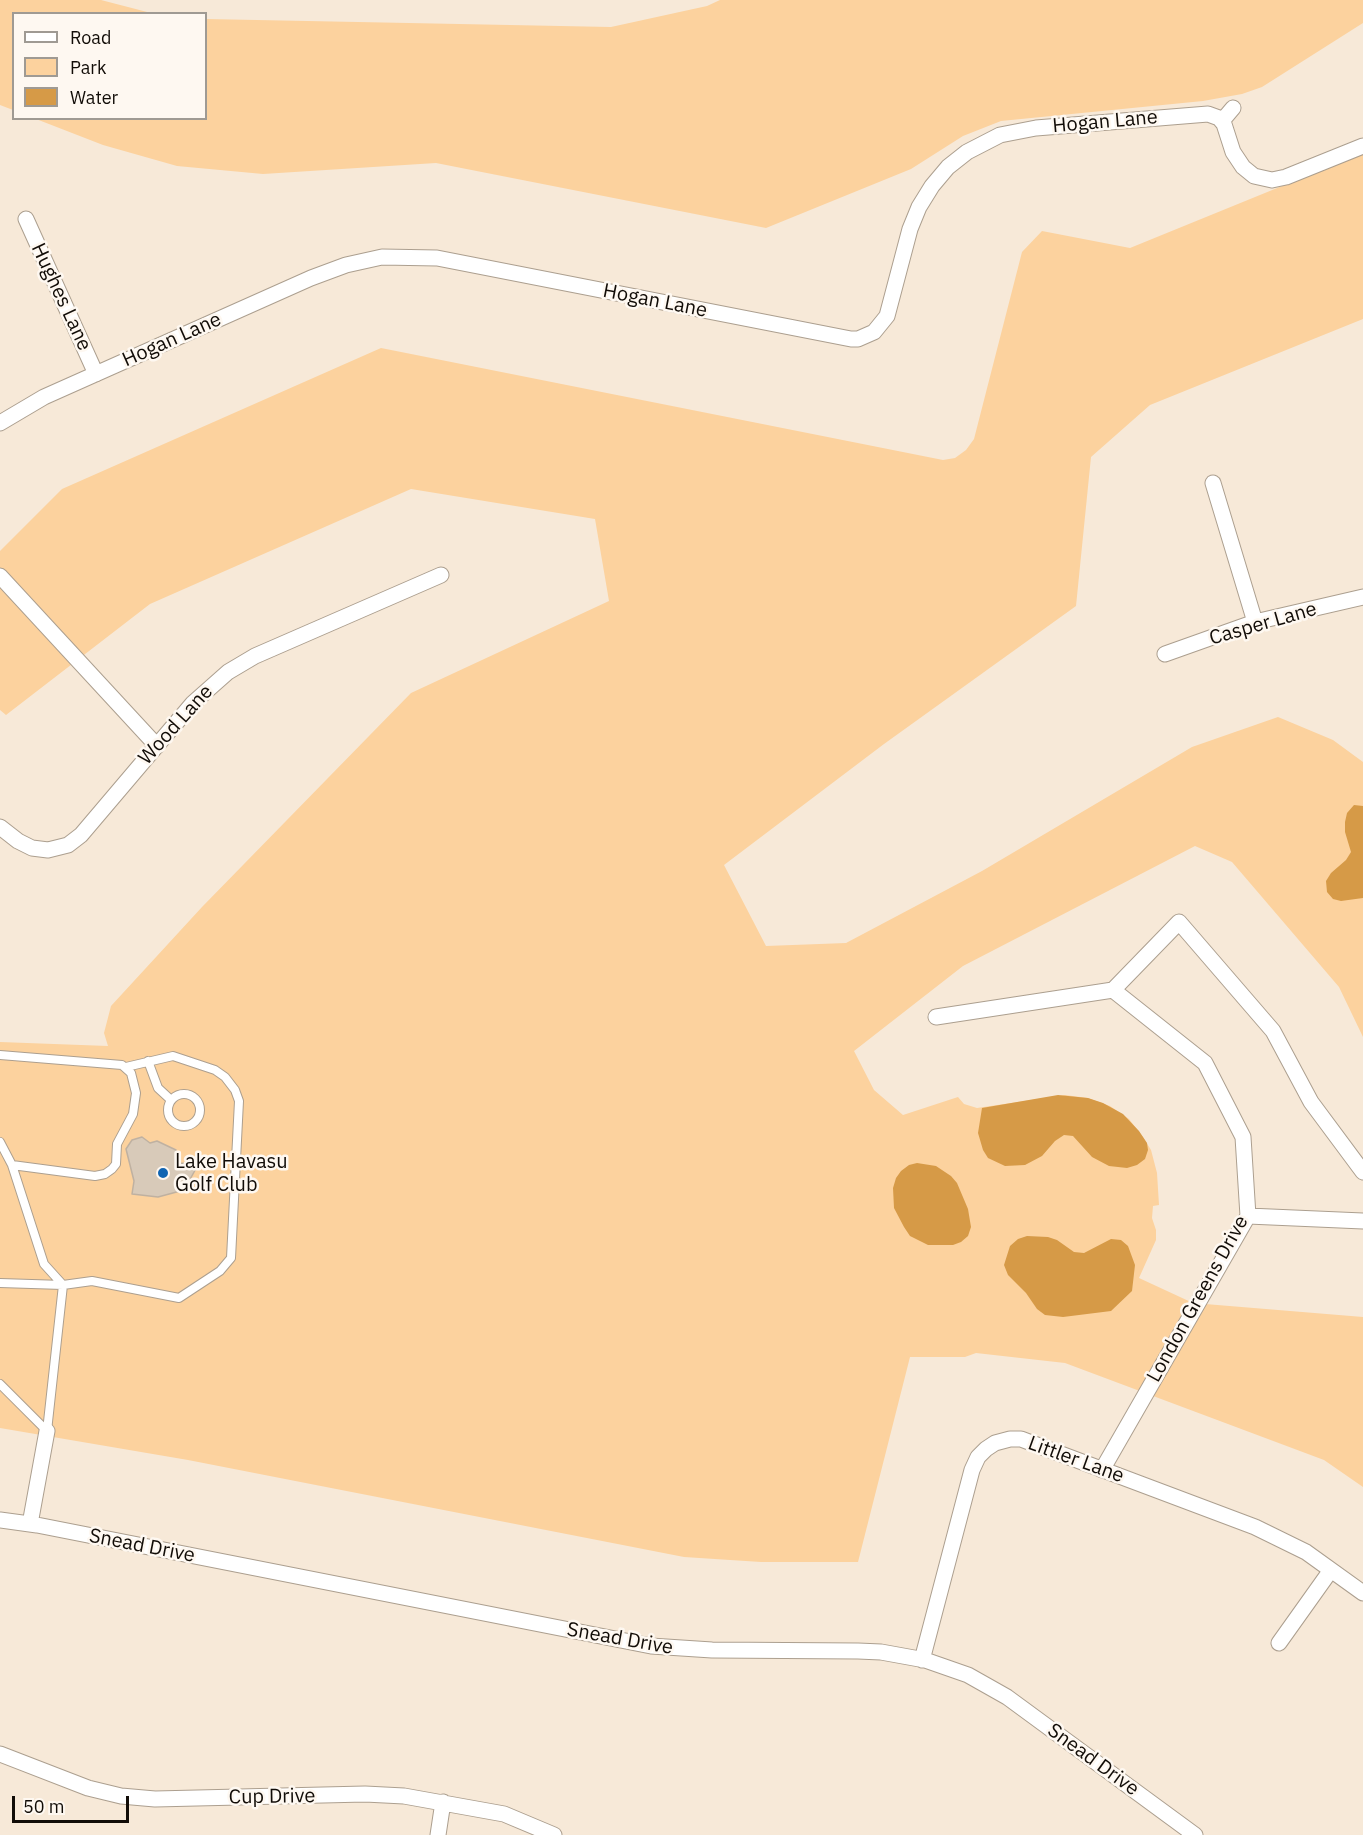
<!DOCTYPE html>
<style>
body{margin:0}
#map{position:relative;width:1363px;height:1835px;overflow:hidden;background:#f7e9d8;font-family:"IBM Plex Sans",sans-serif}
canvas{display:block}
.legend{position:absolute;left:12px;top:12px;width:195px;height:108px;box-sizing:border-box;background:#fef8f1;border:2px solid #9f9a93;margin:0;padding:8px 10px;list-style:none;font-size:18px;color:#110c07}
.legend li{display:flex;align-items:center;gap:12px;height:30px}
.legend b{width:30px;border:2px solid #9f9a93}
.scale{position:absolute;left:12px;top:1796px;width:117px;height:27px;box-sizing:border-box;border:3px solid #110c07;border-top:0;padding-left:8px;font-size:18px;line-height:21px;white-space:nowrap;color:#110c07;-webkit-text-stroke:4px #fef8f1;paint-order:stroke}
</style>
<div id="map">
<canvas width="1363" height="1835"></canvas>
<ul class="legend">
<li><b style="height:8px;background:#fff"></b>Road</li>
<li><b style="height:16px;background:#fcd29e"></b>Park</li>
<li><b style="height:16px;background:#d69a47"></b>Water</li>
</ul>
<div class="scale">50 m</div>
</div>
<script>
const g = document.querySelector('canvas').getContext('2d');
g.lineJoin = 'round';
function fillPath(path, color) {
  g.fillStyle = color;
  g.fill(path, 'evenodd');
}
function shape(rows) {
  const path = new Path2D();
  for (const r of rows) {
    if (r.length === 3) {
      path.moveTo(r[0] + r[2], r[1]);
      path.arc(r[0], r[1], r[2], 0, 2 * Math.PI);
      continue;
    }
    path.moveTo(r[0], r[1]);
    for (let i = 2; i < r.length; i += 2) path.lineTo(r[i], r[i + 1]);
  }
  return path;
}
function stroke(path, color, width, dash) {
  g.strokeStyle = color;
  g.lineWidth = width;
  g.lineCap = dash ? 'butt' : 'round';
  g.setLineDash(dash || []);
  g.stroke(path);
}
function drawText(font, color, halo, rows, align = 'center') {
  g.font = font + ' "IBM Plex Sans",sans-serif';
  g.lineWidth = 5;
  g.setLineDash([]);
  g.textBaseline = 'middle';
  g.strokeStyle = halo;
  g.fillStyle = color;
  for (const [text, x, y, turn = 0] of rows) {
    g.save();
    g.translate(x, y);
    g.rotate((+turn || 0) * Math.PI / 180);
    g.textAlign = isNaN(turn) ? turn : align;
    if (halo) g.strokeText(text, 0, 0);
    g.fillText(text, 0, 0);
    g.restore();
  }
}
const green = shape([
 [0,0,101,0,151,13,14,14,13,110,0,105],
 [720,0,1363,0,1363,23,1262,87,1242,94,1203,101,1001,121,963,136,911,169,766,228,436,163,263,174,177,166,103,145,36,119,206,118,206,19,611,27,707,6],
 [1363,153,1363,319,1150,405,1091,457,1076,606,884,744,724,865,766,946,846,943,982,871,1192,747,1278,717,1333,740,1363,762,1363,1037,1339,987,1232,862,1195,846,963,966,854,1051,874,1090,903,1115,958,1097,964,1104,977,1108,1065,1095,1088,1098,1110,1106,1129,1119,1143,1137,1151,1150,1157,1173,1159,1205,1153,1206,1152,1218,1156,1230,1156,1240,1139,1278,1193,1303,1363,1317,1363,1487,1324,1460,1065,1363,976,1353,965,1357,910,1357,858,1562,761,1562,684,1557,188,1460,0,1428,0,1042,108,1046,104,1033,111,1006,202,907,411,693,609,601,595,519,411,489,150,604,6,715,0,710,0,551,62,489,381,348,943,460,955,458,966,450,974,439,1022,252,1042,231,1130,248]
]);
const water = shape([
 [1354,805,1363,806,1363,898,1341,901,1333,899,1327,892,1326,881,1331,873,1346,860,1351,852,1345,832,1345,822,1347,813],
 [1058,1095,1088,1098,1103,1103,1123,1114,1139,1131,1147,1143,1148,1150,1145,1159,1137,1165,1127,1168,1109,1166,1092,1157,1073,1136,1064,1135,1055,1141,1042,1156,1025,1165,1005,1166,988,1158,983,1150,978,1133,982,1108],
 [917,1163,936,1166,951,1176,957,1183,968,1209,971,1227,968,1236,961,1242,953,1245,928,1245,910,1236,904,1227,894,1208,893,1188,896,1178,901,1171,909,1165],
 [1027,1236,1048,1237,1057,1240,1074,1252,1084,1253,1111,1239,1121,1240,1128,1246,1135,1265,1132,1291,1111,1311,1063,1317,1045,1315,1037,1309,1026,1293,1008,1275,1004,1265,1010,1246,1018,1239]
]);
const building = shape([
 [142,1137,150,1143,157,1141,176,1150,180,1163,198,1165,184,1190,158,1197,132,1194,134,1181,126,1149,132,1140,142,1137]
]);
const lane = shape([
 [0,1055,122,1065,131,1073,136,1093,133,1114,117,1144,116,1164,112,1169,105,1174,95,1176,12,1165,0,1142],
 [148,1061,158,1088,171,1100],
 [184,1110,16],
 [12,1165,44,1264,63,1285],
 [0,1283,63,1285],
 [0,1384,47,1431],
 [47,1431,63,1285,92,1281,179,1298,220,1271,231,1258,239,1101,235,1090,225,1077,215,1070,173,1056,126,1067]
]);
const street = shape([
 [1222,121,1233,108],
 [26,219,96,374],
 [0,423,44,397,311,278,346,265,382,257,437,258,851,339,858,339,874,332,887,316,910,229,919,207,932,186,948,167,967,152,1000,135,1036,128,1208,114,1219,118,1224,124,1233,152,1243,167,1254,176,1272,180,1286,177,1363,146],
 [1213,483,1255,622],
 [0,576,157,746],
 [1165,654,1255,622,1363,597],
 [0,827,18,841,32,848,48,850,68,845,81,835,193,703,228,672,255,656,441,575],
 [1113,990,1179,922,1273,1031,1311,1102,1363,1172],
 [936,1017,1113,990],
 [1248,1216,1363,1221],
 [1102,1470,1248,1216,1243,1137,1205,1063,1113,990],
 [0,1520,37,1525,651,1646,712,1650,858,1651,881,1652,925,1660,968,1675,1007,1697,1195,1835],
 [30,1524,47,1431],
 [1279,1643,1331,1570],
 [922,1660,972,1470,978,1457,986,1449,995,1443,1010,1439,1021,1439,1255,1527,1306,1552,1363,1593],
 [0,1754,88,1788,121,1796,155,1799,365,1794,404,1796,504,1814,554,1835],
 [438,1835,443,1802]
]);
const markers = [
 [163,1173,6,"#1064b2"]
];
const streetNames = [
 ["Hogan Lane",1105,122,-5],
 ["Hughes Lane",61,297,65],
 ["Hogan Lane",655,301,11],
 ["Hogan Lane",172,340,-24],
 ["Casper Lane",1263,624,-16],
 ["Wood Lane",176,725,-48],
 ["London Greens Drive",1198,1299,-61],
 ["Littler Lane",1076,1460,20],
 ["Snead Drive",142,1546,11],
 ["Snead Drive",620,1639,10],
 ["Snead Drive",1093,1760,36],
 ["Cup Drive",272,1797,-1]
];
const poiNames = [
 ["Lake Havasu",175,1162],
 ["Golf Club",175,1185]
];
fillPath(green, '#fcd29e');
fillPath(water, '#d69a47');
fillPath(building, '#d8cab9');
stroke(building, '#bfb1a1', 1.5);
stroke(lane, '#ac9f8f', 10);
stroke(street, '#ac9f8f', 17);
stroke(lane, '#fff', 8);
stroke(street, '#fff', 15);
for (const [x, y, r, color] of markers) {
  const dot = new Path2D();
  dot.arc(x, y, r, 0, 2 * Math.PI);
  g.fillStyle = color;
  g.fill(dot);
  stroke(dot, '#fef8f1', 2);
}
drawText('20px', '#110c07', '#fef8f1', streetNames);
drawText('20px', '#110c07', '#fef8f1', poiNames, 'left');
</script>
